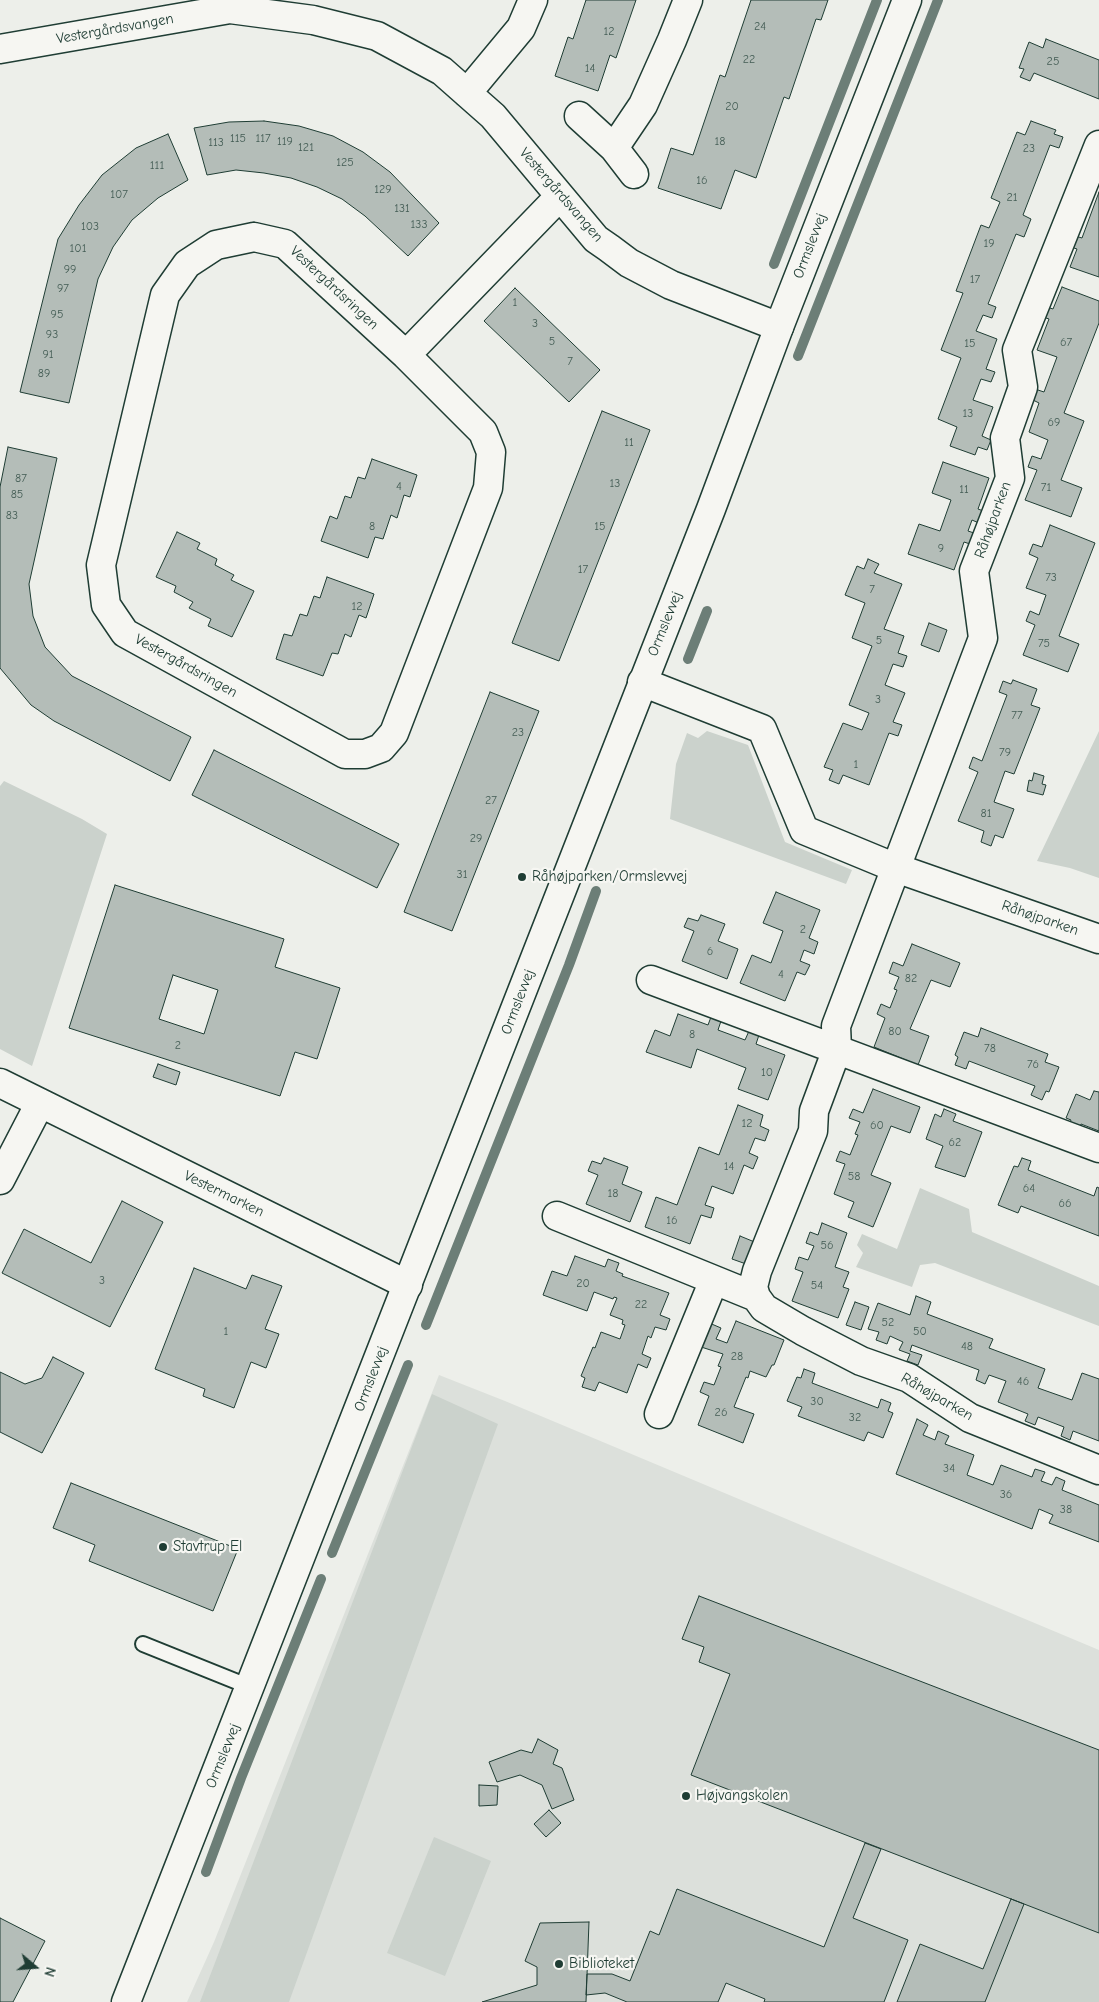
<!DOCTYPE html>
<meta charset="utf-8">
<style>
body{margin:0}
#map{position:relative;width:1099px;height:2002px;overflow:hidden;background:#edefea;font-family:"Comic Neue",sans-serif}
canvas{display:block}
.north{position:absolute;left:10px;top:1942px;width:50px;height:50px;-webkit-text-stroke:4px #f6f6f2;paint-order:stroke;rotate:108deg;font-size:14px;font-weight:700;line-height:20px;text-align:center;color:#1f3d34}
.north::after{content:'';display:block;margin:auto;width:18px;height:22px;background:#1f3d34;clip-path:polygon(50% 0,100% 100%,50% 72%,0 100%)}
</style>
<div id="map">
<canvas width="1099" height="2002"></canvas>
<div class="north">N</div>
</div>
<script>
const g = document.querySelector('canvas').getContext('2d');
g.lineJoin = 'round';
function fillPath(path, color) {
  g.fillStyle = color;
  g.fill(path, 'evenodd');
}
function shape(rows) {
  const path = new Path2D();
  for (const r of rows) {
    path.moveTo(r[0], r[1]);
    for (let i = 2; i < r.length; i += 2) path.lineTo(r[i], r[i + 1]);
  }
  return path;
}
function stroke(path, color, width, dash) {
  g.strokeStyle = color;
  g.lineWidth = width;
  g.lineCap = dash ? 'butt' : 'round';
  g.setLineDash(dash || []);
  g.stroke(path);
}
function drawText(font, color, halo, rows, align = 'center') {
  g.font = font + ' "Comic Neue",sans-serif';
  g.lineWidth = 4.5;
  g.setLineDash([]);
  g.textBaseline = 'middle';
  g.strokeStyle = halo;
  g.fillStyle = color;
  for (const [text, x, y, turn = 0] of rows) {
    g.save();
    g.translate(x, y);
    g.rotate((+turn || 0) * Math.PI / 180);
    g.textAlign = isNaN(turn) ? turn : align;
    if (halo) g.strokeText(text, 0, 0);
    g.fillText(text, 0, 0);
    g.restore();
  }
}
const built = shape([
 [439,1375,505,1401,1099,1650,1099,2002,187,2002,214,1942]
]);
const green = shape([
 [707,731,748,745,785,842,852,870,846,884,670,819,676,764,687,733,698,738],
 [1099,731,1099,878,1070,868,1037,861],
 [4,781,82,819,107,834,32,1066,0,1049,0,786],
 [920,1188,969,1209,972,1232,1099,1286,1099,1326,935,1263,920,1265,912,1287,856,1267,863,1253,857,1245,862,1234,897,1249],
 [432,1394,498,1424,289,2002,200,2002],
 [434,1837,491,1861,445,1976,387,1953],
 [1024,1904,1099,1933,1099,2002,985,2002]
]);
const stream = shape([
 [774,264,877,0],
 [798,356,938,0],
 [688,659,707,611],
 [426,1325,569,965,596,891],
 [332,1553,408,1365],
 [206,1872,241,1778,321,1579]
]);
const building = shape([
 [586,0,636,0,616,58,610,55,598,91,555,76,568,37,573,39,586,0],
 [751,0,828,0,821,20,816,19,789,99,784,97,756,178,735,170,721,209,658,188,671,148,693,155,720,75,725,77,751,0],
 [1046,39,1099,60,1099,99,1034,73,1030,81,1020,77,1024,69,1019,68,1029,42,1043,48,1046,39],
 [264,121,299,126,333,136,363,152,390,172,439,223,408,256,365,216,342,199,317,187,291,178,264,173,236,170,207,175,194,128,229,122,264,121],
 [1031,121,1056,130,1054,134,1063,137,1059,148,1050,145,1023,215,1031,219,1024,237,1016,234,988,304,996,307,992,318,983,315,976,331,997,339,986,369,995,372,991,382,981,379,973,400,993,407,982,436,991,440,987,450,978,447,975,455,950,446,957,427,938,419,961,358,941,350,963,293,956,291,981,225,989,228,1000,202,991,198,1017,132,1025,135,1031,121],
 [168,134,188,180,158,198,132,220,113,247,98,279,69,403,20,392,58,239,79,205,102,175,136,148,168,134],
 [1099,192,1099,277,1070,267,1077,249,1068,246,1072,235,1082,238,1099,192],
 [1062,287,1099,301,1099,323,1064,413,1084,421,1061,480,1082,488,1071,517,1025,500,1037,470,1028,467,1032,456,1041,459,1048,440,1029,432,1039,403,1031,399,1035,389,1044,392,1057,357,1037,350,1049,319,1040,316,1044,306,1053,309,1062,287],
 [515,288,600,370,569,402,484,321,515,288],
 [602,411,650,430,559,661,512,643,602,411],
 [8,447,57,458,29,584,33,616,45,647,72,676,191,737,170,781,54,721,31,705,0,668,0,487,8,447],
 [372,459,417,475,410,497,404,495,397,518,391,515,383,539,375,537,368,558,321,541,330,516,337,519,345,496,351,498,358,477,365,479,372,459],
 [943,462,989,478,978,509,986,512,981,524,972,520,968,531,977,534,973,545,964,542,954,570,908,554,919,524,940,531,951,500,932,493,943,462],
 [1050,525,1095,543,1059,636,1079,644,1068,672,1023,655,1035,625,1026,621,1030,611,1039,615,1046,595,1026,588,1038,558,1029,554,1033,544,1042,547,1050,525],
 [177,532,200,543,197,549,217,559,215,565,234,575,231,580,254,591,232,637,208,626,211,619,189,608,193,602,174,592,176,586,156,577,177,532],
 [868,559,879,564,874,573,902,584,884,629,904,636,898,653,907,656,903,667,893,664,885,685,905,693,893,722,902,725,898,736,889,733,869,785,843,775,839,784,829,780,833,770,824,767,843,723,862,730,869,713,849,705,872,646,852,638,865,603,845,595,857,566,864,569,868,559],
 [327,577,374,594,366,618,359,615,351,637,345,634,338,654,332,653,323,676,276,659,284,634,292,636,300,614,307,616,314,596,320,598,327,577],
 [929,623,947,630,939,652,921,645,929,623],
 [1013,680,1037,689,1031,705,1040,708,1014,774,1005,771,994,802,1014,809,1003,838,995,835,991,846,981,842,984,831,958,821,978,772,969,768,973,757,982,761,1007,695,999,692,1003,681,1011,684,1013,680],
 [490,692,539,711,452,931,404,912,490,692],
 [214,750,399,844,377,888,192,795,214,750],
 [1034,773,1044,776,1042,784,1046,785,1043,795,1027,791,1029,780,1032,781,1034,773],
 [115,885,284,939,275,967,340,988,317,1059,295,1052,280,1096,69,1028,115,885],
 [173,975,218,990,204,1034,159,1019,173,975],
 [776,892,820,910,809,938,818,942,814,954,804,950,800,961,810,965,805,975,797,972,785,1001,740,983,752,955,771,963,783,931,763,923,776,892],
 [701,915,725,924,718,941,738,949,727,979,682,961,694,931,684,927,688,918,698,921,701,915],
 [912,944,960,963,950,987,931,980,910,1029,929,1036,918,1065,874,1047,885,1018,877,1014,881,1004,890,1008,897,990,894,989,899,977,889,973,893,962,903,966,912,944],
 [678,1014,708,1025,711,1017,721,1021,718,1030,745,1040,749,1031,759,1035,756,1044,785,1055,768,1100,738,1089,746,1068,697,1049,691,1068,646,1052,655,1030,670,1036,678,1014],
 [981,1028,1048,1054,1045,1062,1059,1067,1049,1092,1046,1091,1042,1100,1031,1095,1035,1086,969,1061,966,1069,955,1065,958,1057,955,1055,964,1032,978,1037,981,1028],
 [158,1064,180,1072,176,1085,153,1077,158,1064],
 [873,1089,920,1107,910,1133,891,1126,871,1175,891,1183,873,1227,848,1217,854,1202,834,1194,845,1164,836,1161,840,1151,850,1155,858,1135,855,1134,860,1122,849,1118,853,1109,863,1113,873,1089],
 [1094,1091,1099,1092,1099,1131,1081,1124,1078,1132,1068,1128,1071,1120,1066,1118,1076,1094,1090,1100,1094,1091],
 [738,1105,763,1115,760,1126,769,1130,765,1141,755,1138,749,1153,758,1157,753,1169,744,1165,733,1194,712,1186,705,1205,714,1208,711,1218,701,1215,690,1244,645,1227,656,1197,677,1205,699,1147,719,1155,738,1105],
 [944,1109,956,1114,953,1121,982,1132,965,1177,935,1167,943,1146,926,1139,935,1114,941,1117,944,1109],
 [604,1158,628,1167,622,1184,642,1192,630,1222,586,1204,598,1175,588,1171,592,1161,601,1164,604,1158],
 [1022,1158,1031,1161,1028,1170,1094,1196,1097,1187,1099,1188,1099,1236,1021,1206,1018,1213,998,1205,1014,1166,1018,1167,1022,1158],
 [122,1201,163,1222,110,1327,2,1273,24,1229,91,1263,122,1201],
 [822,1223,847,1233,835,1267,849,1272,843,1287,849,1289,838,1318,792,1301,803,1272,795,1269,799,1257,808,1260,814,1246,806,1243,810,1232,818,1235,822,1223],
 [740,1236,757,1243,749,1265,732,1259,740,1236],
 [575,1256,605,1267,608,1259,619,1263,616,1271,623,1274,622,1276,669,1293,660,1315,670,1319,666,1330,655,1327,651,1338,648,1336,642,1354,651,1358,647,1368,638,1364,627,1393,599,1382,595,1391,582,1387,585,1378,581,1376,593,1347,595,1348,601,1332,620,1339,625,1325,622,1324,623,1320,610,1315,617,1298,614,1297,613,1299,594,1292,587,1311,543,1295,552,1271,567,1276,575,1256],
 [194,1268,246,1289,252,1275,282,1286,265,1329,279,1334,266,1368,251,1362,234,1408,203,1396,205,1389,155,1369,194,1268],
 [916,1296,931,1302,927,1314,993,1339,989,1348,1045,1369,1038,1388,1072,1400,1082,1373,1099,1379,1099,1441,1073,1431,1070,1440,1061,1436,1064,1427,1038,1417,1035,1425,1025,1421,1028,1414,998,1402,1006,1381,989,1375,985,1384,976,1380,979,1370,912,1345,910,1351,922,1355,918,1365,907,1361,910,1354,899,1350,903,1342,890,1336,887,1344,876,1340,879,1332,868,1329,878,1303,910,1315,916,1296],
 [855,1302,869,1307,861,1330,846,1325,855,1302],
 [736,1321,784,1340,774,1365,772,1365,766,1377,750,1371,748,1378,746,1377,734,1407,754,1414,743,1443,698,1425,709,1396,700,1392,704,1382,714,1385,721,1367,718,1366,723,1354,698,1346,707,1322,721,1328,716,1339,727,1343,736,1321],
 [53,1357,84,1373,42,1453,0,1432,0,1372,25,1384,42,1378,53,1357],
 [804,1369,815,1373,812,1383,878,1408,881,1399,891,1403,888,1411,893,1413,883,1438,868,1432,864,1441,798,1416,802,1407,787,1401,797,1377,801,1378,804,1369],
 [917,1419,928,1425,923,1435,935,1440,938,1431,949,1436,945,1444,974,1455,967,1475,993,1485,1001,1465,1032,1477,1035,1469,1045,1472,1041,1481,1052,1485,1056,1477,1065,1481,1062,1490,1099,1505,1099,1542,1049,1523,1053,1515,1039,1509,1032,1529,896,1474,917,1419],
 [71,1483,238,1549,213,1611,89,1561,95,1545,53,1528,71,1483],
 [699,1596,1099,1750,1099,1933,691,1775,730,1674,699,1662,704,1647,682,1639,699,1596],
 [538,1739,558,1750,553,1764,562,1768,574,1800,552,1809,542,1785,520,1775,497,1782,489,1762,521,1750,532,1753,538,1739],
 [479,1785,498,1786,497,1805,479,1806,479,1785],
 [549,1810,561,1823,546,1837,534,1824,549,1810],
 [865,1843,881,1849,853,1918,908,1940,884,2002,764,2002,765,1999,726,1983,718,2002,627,2002,605,1993,586,1995,587,1974,612,1974,630,1981,650,1931,659,1935,677,1889,824,1947,865,1843],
 [1011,1899,1024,1904,985,2002,897,2002,920,1944,983,1969,1011,1899],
 [0,1918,45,1941,13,2002,0,2002,0,1918],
 [589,1922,586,2002,482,2002,537,1985,537,1967,525,1961,540,1923,589,1922]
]);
const service = shape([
 [143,1644,250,1687]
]);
const minor = shape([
 [0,49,230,9,313,20,377,36,442,71,493,116,596,239,609,248,629,263,671,285,779,327],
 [467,93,521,28,533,0],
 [579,116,614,148,634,174],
 [1099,145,1017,350,1023,387,1005,438,1010,478,974,571,983,638,836,1026,837,1049,814,1111,813,1131,757,1271,753,1287,756,1297,764,1308,803,1331,861,1361,909,1378,970,1418,1099,1470],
 [614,148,643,105,672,40,688,0],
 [254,237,285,244,406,355,483,432,491,452,488,488,394,733,381,748,365,754,345,754,125,633,106,605,101,565,165,295,187,264,216,245,254,237],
 [406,355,560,196],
 [642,682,762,729,804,830,896,868,1099,939],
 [651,980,1099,1148],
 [0,1083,408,1285],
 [0,1180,40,1103],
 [557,1216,756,1297],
 [659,1414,714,1280]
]);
const tertiary = shape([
 [126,2002,711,509,779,327,907,0]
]);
const markers = [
 [522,877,5,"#1f3d34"],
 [163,1547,5,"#1f3d34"],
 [686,1796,5,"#1f3d34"],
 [559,1964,5,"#1f3d34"]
];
const numberNames = [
 ["24",760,27],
 ["12",609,32],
 ["22",749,60],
 ["25",1053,62],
 ["14",590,69],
 ["20",732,107],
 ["115",238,139],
 ["117",263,139],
 ["119",285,142],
 ["18",720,142],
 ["113",216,143],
 ["121",306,148],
 ["23",1029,149],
 ["125",345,163],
 ["111",157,166],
 ["16",702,181],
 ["129",383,190],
 ["107",119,195],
 ["21",1012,198],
 ["131",402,209],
 ["133",419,225],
 ["103",90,227],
 ["19",989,244],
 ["101",78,249],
 ["99",70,270],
 ["17",975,280],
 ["97",63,289],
 ["1",515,303],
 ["95",57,315],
 ["3",535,324],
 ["93",52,335],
 ["5",552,342],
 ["67",1066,343],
 ["15",970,344],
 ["91",48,355],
 ["7",570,362],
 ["89",44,374],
 ["13",968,414],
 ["69",1054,423],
 ["11",629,443],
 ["87",21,479],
 ["13",615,484],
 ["4",399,487],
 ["71",1046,488],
 ["11",964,490],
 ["85",17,495],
 ["83",12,516],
 ["8",372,527],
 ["15",600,527],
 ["9",941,549],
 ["17",583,570],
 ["73",1051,578],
 ["7",872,590],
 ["12",357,607],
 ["5",879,641],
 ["75",1044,644],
 ["3",878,700],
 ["77",1017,716],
 ["23",518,733],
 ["79",1005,753],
 ["1",856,765],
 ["27",491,801],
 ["81",986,814],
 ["29",476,839],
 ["31",462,875],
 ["2",803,930],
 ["6",710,952],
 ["4",781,975],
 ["82",911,979],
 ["80",895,1032],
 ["8",692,1035],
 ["2",178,1046],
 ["78",990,1049],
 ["76",1033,1065],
 ["10",767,1073],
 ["12",747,1124],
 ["60",877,1126],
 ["62",955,1143],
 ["14",729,1167],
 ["58",854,1177],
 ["64",1029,1189],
 ["18",613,1194],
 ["66",1065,1204],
 ["16",672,1221],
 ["56",827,1246],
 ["3",102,1281],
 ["20",583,1284],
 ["54",817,1286],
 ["22",641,1305],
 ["52",888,1323],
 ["1",226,1332],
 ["50",920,1332],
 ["48",967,1347],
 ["28",737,1357],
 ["46",1023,1382],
 ["30",817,1402],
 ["26",721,1413],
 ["32",855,1418],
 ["34",949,1469],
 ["36",1006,1495],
 ["38",1066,1510]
];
const streetNames = [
 ["Vestergårdsvangen",115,29,-10],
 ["Vestergårdsvangen",561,195,49],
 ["Ormslevvej",810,246,-69],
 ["Vestergårdsringen",334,288,43],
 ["Råhøjparken",993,520,-70],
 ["Ormslevvej",665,624,-68],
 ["Vestergårdsringen",186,666,29],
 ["Råhøjparken",1040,918,19],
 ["Ormslevvej",518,1002,-69],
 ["Vestermarken",224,1194,26],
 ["Ormslevvej",371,1379,-69],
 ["Råhøjparken",937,1397,30],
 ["Ormslevvej",223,1756,-68]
];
const poiNames = [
 ["Råhøjparken/Ormslevvej",532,877],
 ["Stavtrup El",173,1547],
 ["Højvangskolen",696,1796],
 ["Biblioteket",569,1964]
];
fillPath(built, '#dce0db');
fillPath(green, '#cbd2cc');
stroke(stream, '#6c7e77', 10);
fillPath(building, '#b4bdb8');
stroke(building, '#1f3d34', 1);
stroke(service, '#1f3d34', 18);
stroke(minor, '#1f3d34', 31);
stroke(tertiary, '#1f3d34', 31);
stroke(service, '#f6f6f2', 14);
stroke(minor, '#f6f6f2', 28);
stroke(tertiary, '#f6f6f2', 28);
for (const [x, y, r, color] of markers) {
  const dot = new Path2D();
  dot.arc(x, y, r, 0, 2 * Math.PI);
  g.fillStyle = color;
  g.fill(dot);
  stroke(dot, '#f6f6f2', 2);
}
drawText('12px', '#445d55', null, numberNames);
drawText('15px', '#1f3d34', '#f6f6f2', streetNames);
drawText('15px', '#1f3d34', '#f6f6f2', poiNames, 'left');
</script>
